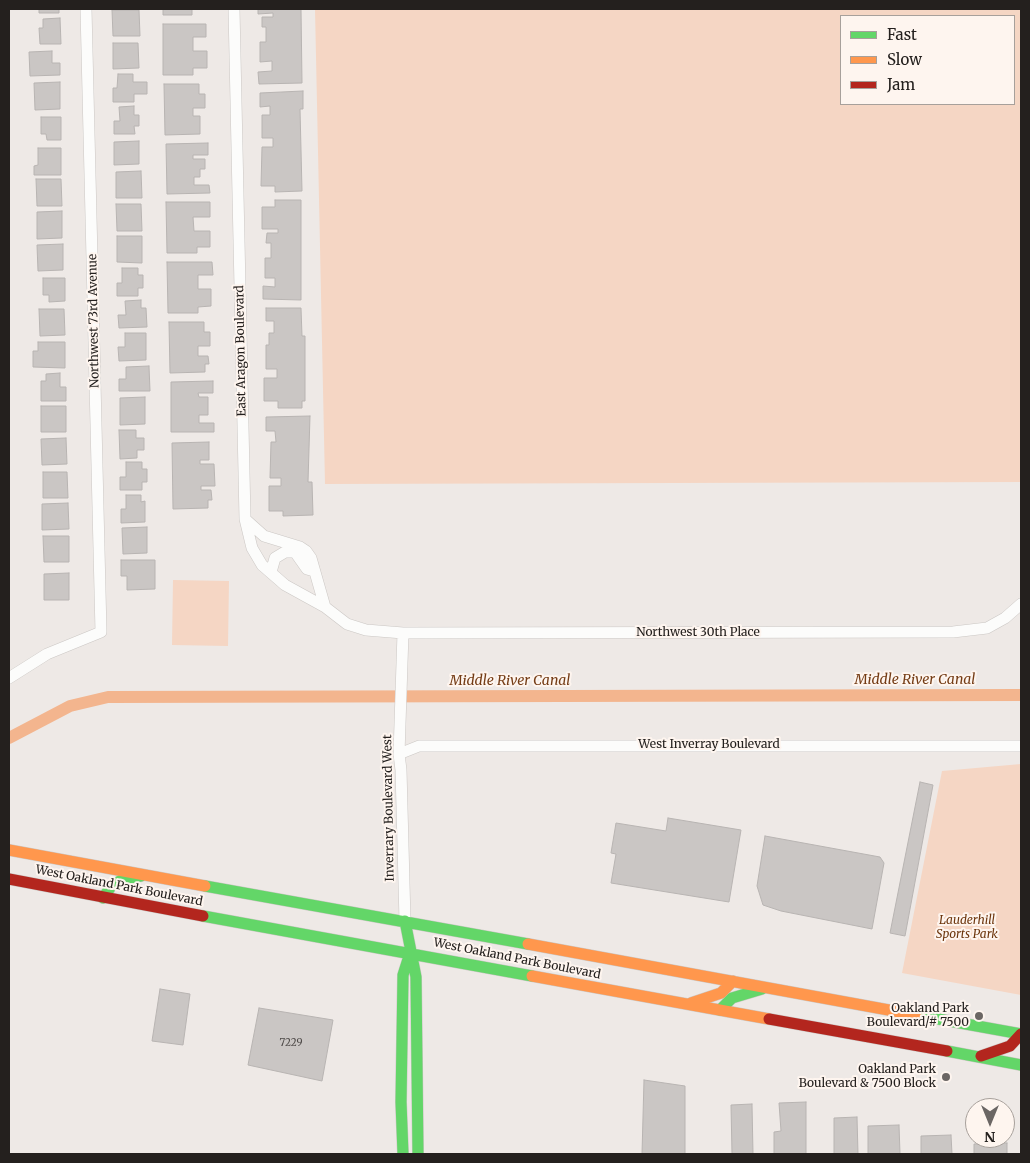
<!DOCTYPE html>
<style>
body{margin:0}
#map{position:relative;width:1030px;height:1163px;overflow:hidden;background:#eee9e6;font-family:Merriweather,serif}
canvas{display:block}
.frame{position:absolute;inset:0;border:10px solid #24201e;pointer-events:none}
.legend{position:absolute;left:840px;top:15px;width:175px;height:90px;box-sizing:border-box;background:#fef5ef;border:1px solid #a7a09b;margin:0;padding:6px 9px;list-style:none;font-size:15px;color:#24201e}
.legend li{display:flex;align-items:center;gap:10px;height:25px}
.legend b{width:25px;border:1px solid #a7a09b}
.north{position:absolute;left:965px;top:1098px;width:50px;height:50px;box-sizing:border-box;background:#fef5ef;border:1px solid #a7a09b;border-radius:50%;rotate:180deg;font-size:14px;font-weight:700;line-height:20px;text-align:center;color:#24201e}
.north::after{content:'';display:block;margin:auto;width:18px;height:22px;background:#6b6664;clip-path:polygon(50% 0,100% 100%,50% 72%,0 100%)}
</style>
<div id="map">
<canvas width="1030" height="1163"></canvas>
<div class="frame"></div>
<ul class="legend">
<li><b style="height:6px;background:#63d668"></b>Fast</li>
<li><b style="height:6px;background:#ff974d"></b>Slow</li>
<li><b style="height:6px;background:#b3261e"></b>Jam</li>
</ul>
<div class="north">N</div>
</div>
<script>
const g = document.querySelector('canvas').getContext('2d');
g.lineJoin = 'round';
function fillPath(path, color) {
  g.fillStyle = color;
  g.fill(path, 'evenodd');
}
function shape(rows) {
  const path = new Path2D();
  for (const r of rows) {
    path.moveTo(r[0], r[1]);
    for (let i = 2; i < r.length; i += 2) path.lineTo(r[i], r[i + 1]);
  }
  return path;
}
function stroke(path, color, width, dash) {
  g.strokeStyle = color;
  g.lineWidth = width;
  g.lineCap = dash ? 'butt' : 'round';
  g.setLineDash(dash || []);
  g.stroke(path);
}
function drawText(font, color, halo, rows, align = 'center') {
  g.font = font + ' Merriweather,serif';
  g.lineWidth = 4;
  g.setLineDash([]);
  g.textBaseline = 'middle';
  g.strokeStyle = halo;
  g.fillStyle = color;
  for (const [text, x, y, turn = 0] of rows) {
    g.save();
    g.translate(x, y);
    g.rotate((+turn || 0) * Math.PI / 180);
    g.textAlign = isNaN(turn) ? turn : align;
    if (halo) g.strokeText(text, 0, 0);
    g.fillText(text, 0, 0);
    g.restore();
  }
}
const green = shape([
 [315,9,1021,9,1021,482,325,484],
 [841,16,1014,16,1014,104,841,104],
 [173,580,229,581,228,646,172,645],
 [1021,764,1021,995,902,973,942,771]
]);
const canal = shape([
 [9,738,70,706,108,697,1021,695]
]);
const building = shape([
 [39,9,59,9,59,13,39,13,39,9],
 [163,9,201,9,192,9,192,15,163,15,163,9],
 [258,9,301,9,302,83,259,84,258,72,272,71,272,61,260,62,260,42,266,42,266,27,262,27,262,17,273,17,273,13,258,14,258,9],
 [112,10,139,10,140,36,113,36,112,10],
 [60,18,61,44,40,44,39,28,43,28,43,19,60,18],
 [163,24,206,24,206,37,193,37,193,51,207,51,207,68,193,68,193,75,163,75,163,24],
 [113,43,138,43,139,68,113,69,113,43],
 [52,51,52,63,60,63,60,75,30,76,29,52,52,51],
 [118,74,133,74,133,82,147,82,147,94,134,94,134,102,113,102,113,88,117,88,118,74],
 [60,82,60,109,35,110,34,83,60,82],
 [164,84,199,84,199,94,205,94,205,108,193,108,193,116,200,116,200,134,165,135,164,84],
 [303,91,303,109,300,109,302,191,275,192,275,186,261,186,262,147,273,147,273,138,262,138,262,115,270,115,270,106,260,107,260,93,303,91],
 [134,106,134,115,139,115,139,126,134,126,135,134,114,134,114,121,120,121,119,107,134,106],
 [41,117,61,117,61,140,47,140,46,134,41,134,41,117],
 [139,141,139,164,114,165,114,142,139,141],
 [208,143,208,155,193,155,193,159,205,159,205,169,200,169,200,177,194,177,194,185,209,185,210,193,167,194,166,144,208,143],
 [38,148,61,148,61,175,34,175,34,166,38,165,38,148],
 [141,171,142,198,116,198,116,172,141,171],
 [36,179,61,179,62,206,37,206,36,179],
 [275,200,301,200,301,300,263,299,263,286,275,287,275,278,265,278,265,258,271,258,271,243,266,243,267,233,278,233,278,229,262,229,262,207,275,207,275,200],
 [166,202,210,202,210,217,193,217,194,231,210,231,210,247,197,247,197,253,167,253,166,202],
 [116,204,141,204,142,231,117,231,116,204],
 [62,211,62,238,37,239,37,212,62,211],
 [117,236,142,236,142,263,117,262,117,236],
 [63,244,63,270,38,271,37,245,63,244],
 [167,262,212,262,213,275,198,275,198,289,211,289,211,306,198,307,198,313,168,313,167,262],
 [122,268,138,268,138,275,143,275,143,288,138,288,138,296,117,296,117,283,122,283,122,268],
 [43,278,65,278,65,301,49,302,49,295,43,295,43,278],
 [141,300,141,308,146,308,147,327,119,328,118,315,126,315,125,301,141,300],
 [266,308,301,308,302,336,305,336,305,401,302,401,302,408,278,408,278,401,264,401,264,378,277,378,277,369,266,369,266,345,269,345,269,333,274,333,274,321,266,321,266,308],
 [39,309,64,309,65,335,40,336,39,309],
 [169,322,204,322,204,332,210,332,210,346,198,346,198,356,208,356,209,364,205,364,205,372,170,373,169,322],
 [125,333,146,333,146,360,119,361,118,347,125,347,125,333],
 [38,342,65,342,65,368,33,367,33,351,38,351,38,342],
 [149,366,150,391,119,391,119,379,126,379,126,367,149,366],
 [60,373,60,387,66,387,66,401,41,401,41,381,46,381,46,374,60,373],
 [213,381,213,393,198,393,199,397,208,397,208,415,199,415,199,423,214,423,214,432,171,432,171,382,213,381],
 [145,397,145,424,120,425,120,398,145,397],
 [41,406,66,406,66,432,41,432,41,406],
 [310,416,308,482,312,482,313,515,283,516,283,511,269,511,269,486,281,486,281,478,270,478,271,442,276,442,275,431,266,431,266,417,310,416],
 [119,430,136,430,136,438,144,438,144,450,137,450,137,458,120,459,119,430],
 [66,438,67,464,42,465,41,439,66,438],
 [209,442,209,460,200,460,200,464,214,464,215,486,201,486,201,490,211,490,212,500,208,500,208,508,173,509,172,443,209,442],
 [126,462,142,462,142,469,147,469,147,482,142,482,142,490,120,490,120,477,126,477,126,462],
 [43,472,67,472,68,498,43,498,43,472],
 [126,495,141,495,141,502,145,501,145,522,121,523,121,509,126,509,126,495],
 [68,503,69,529,42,530,42,504,68,503],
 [147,527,147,553,123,554,122,528,147,527],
 [43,536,69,536,69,562,44,562,43,536],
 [121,560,155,560,155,589,127,590,127,576,121,576,121,560],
 [69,573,69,600,44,600,44,574,69,573],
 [920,782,933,785,905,936,890,933,920,782],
 [668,818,741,830,729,902,611,883,616,854,611,853,616,823,666,831,668,818],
 [765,836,880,857,884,863,872,929,781,911,763,905,757,886,765,836],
 [160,989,190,994,183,1045,152,1041,160,989],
 [259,1008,333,1020,322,1081,248,1065,259,1008],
 [644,1080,685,1086,685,1154,642,1154,644,1080],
 [806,1102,806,1154,774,1154,774,1132,781,1131,779,1103,806,1102],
 [752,1104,753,1154,732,1154,731,1105,752,1104],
 [857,1117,858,1154,834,1154,834,1118,857,1117],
 [899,1125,900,1154,868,1154,868,1126,899,1125],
 [951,1135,952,1154,921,1154,921,1136,951,1135],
 [1007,1143,1007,1154,974,1154,974,1144,1007,1143]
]);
const street = shape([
 [234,9,245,519,252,548,262,565,285,585,325,607,347,624,366,630,403,633,953,632,987,628,1005,618,1021,604],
 [245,519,264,536,300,547,306,551,311,558,325,607],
 [271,572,275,558,285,552,295,552,307,569,314,571],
 [403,633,399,754,401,770,405,921],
 [9,678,47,654,101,632,86,9],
 [399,754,419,746,1021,746]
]);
const fast = shape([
 [205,886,528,944],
 [103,898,112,885,124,879,141,876],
 [203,916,532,976],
 [405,921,416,977,418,1154],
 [720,1010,732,998,762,989],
 [916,1015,1021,1034],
 [947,1051,1021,1065],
 [403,1154,401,1102,403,975,410,953]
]);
const slow = shape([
 [9,850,205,886],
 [528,944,916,1015],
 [532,976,769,1019],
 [691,1003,721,993,733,981]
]);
const jam = shape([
 [9,879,203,916],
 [769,1019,947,1051],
 [981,1056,1010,1046,1021,1034]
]);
const markers = [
 [979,1016,5,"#6b6664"],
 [946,1077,5,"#6b6664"]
];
const numberNames = [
 ["7229",291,1043]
];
const streetNames = [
 ["Northwest 73rd Avenue",94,321,-91],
 ["East Aragon Boulevard",241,351,-91],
 ["Northwest 30th Place",698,633],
 ["West Inverray Boulevard",709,745],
 ["Inverrary Boulevard West",389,808,-91],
 ["West Oakland Park Boulevard",119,886,11],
 ["West Oakland Park Boulevard",517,959,11]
];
const parkNames = [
 ["Lauderhill",967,921],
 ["Sports Park",967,935]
];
const poiNames = [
 ["Oakland Park",969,1009],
 ["Boulevard/# 7500",969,1023],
 ["Oakland Park",936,1070],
 ["Boulevard & 7500 Block",936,1084]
];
const waterNames = [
 ["Middle River Canal",915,680],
 ["Middle River Canal",510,681]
];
fillPath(green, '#f5d6c4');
stroke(canal, '#f3b58e', 12);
fillPath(building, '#cac6c4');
stroke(building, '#b8b4b2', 1);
stroke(street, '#cbc7c4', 12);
stroke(fast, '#cbc7c4', 12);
stroke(slow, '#cbc7c4', 12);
stroke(jam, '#cbc7c4', 12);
stroke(street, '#fcfcfb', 11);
stroke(fast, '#63d668', 11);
stroke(slow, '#ff974d', 11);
stroke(jam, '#b3261e', 11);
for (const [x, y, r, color] of markers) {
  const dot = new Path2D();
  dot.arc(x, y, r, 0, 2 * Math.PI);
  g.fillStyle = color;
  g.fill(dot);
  stroke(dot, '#fef5ef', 2);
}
drawText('10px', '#4e4a48', null, numberNames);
drawText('12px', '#24201e', '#fef5ef', streetNames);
drawText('italic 12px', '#6d360d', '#fef5ef', parkNames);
drawText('12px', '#24201e', '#fef5ef', poiNames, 'right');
drawText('italic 14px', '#743c15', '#fef5ef', waterNames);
</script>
